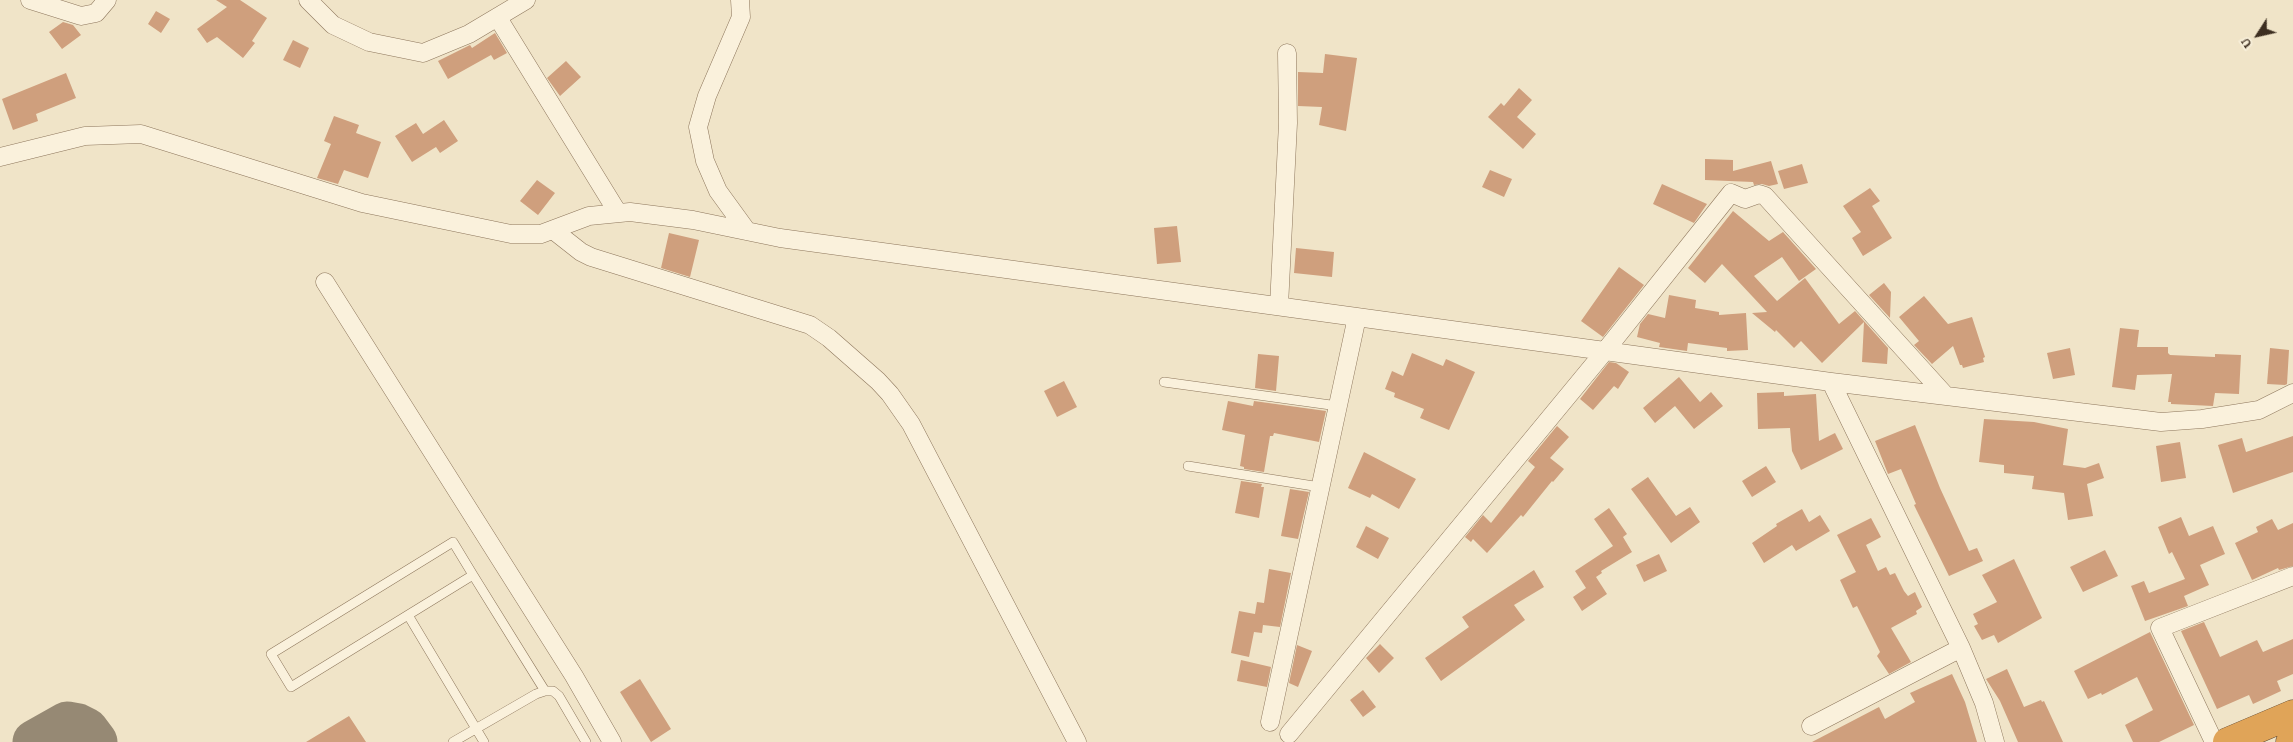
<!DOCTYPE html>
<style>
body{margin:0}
#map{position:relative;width:2293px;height:742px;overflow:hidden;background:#f0e4c8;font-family:"Crimson Pro",serif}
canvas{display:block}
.north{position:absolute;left:2233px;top:10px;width:50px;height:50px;-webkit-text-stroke:4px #f7eed8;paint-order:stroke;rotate:235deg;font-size:14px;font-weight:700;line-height:20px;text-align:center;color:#3d2e20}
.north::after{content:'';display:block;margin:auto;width:18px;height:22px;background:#3d2e20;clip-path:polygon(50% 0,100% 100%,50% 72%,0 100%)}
</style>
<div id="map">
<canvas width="2293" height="742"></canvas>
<div class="north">U</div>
</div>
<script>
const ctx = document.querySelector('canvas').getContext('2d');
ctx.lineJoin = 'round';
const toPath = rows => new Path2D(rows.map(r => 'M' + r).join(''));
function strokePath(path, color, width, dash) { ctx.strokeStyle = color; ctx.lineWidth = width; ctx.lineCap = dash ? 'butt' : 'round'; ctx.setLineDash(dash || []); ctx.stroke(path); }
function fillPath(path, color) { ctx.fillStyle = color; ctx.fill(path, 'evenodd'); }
const taxiway = toPath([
 [35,742,67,724,78,726,86,730,95,742]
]);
const building = toPath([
 [216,0,240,0,267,18,252,41,255,43,243,58,217,37,207,43,197,29,227,7],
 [156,11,170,19,161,33,148,24],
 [63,22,73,25,81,35,62,49,49,32],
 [495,33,507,53,494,60,491,55,448,79,438,61,470,45,472,48],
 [293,40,309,48,300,68,283,60],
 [1325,54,1357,58,1346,131,1319,125,1322,107,1298,106,1298,72,1323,73],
 [566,61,581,77,560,96,547,78],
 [66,73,76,98,36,114,38,121,13,130,2,99],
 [1519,88,1532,100,1517,117,1536,134,1523,149,1488,117,1501,103,1504,106],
 [334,116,359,125,356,133,381,142,368,178,344,170,338,184,317,178,331,144,324,141],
 [444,120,458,141,440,153,436,147,412,162,395,136,416,123,423,134],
 [1705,159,1733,160,1733,171,1771,161,1778,184,1769,186,1762,184,1754,185,1753,182,1705,180],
 [1802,164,1808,183,1784,189,1778,171],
 [1490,170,1512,179,1504,197,1482,187],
 [537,180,555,193,538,215,520,201],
 [1662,184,1707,204,1694,223,1653,204],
 [1870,188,1880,201,1872,206,1892,238,1863,256,1852,238,1861,232,1843,206],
 [1733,211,1769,241,1783,232,1816,269,1799,281,1782,257,1754,276,1777,301,1805,278,1839,324,1855,311,1888,348,1887,364,1862,362,1864,322,1822,363,1801,341,1794,348,1776,330,1775,332,1752,313,1767,312,1722,264,1705,283,1688,268],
 [1177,226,1181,262,1157,264,1154,228],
 [669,233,699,240,690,277,661,268],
 [1296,248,1334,252,1332,277,1294,273],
 [1619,267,1644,285,1603,337,1581,321],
 [1884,283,1891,292,1890,318,1869,295],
 [1669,295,1696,300,1695,308,1719,312,1719,315,1746,313,1748,350,1727,351,1727,348,1688,343,1687,351,1659,347,1660,343,1637,337,1640,324,1648,314,1665,318],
 [1924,296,1948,324,1972,317,1985,357,1983,358,1984,362,1963,368,1962,365,1960,365,1953,346,1932,364,1914,345,1919,341,1899,317],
 [2120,328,2139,330,2137,347,2168,347,2168,353,2170,355,2215,357,2215,354,2241,355,2239,394,2215,393,2213,406,2171,404,2171,402,2168,402,2172,374,2137,375,2135,390,2112,387],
 [2070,348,2075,375,2053,379,2047,353],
 [2270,348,2289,350,2287,384,2285,385,2267,384],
 [1412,353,1443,366,1446,359,1475,372,1449,430,1420,418,1424,409,1394,397,1395,393,1385,389,1392,371,1403,376],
 [1258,354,1279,356,1276,391,1255,388],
 [1609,362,1616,363,1629,372,1618,389,1614,386,1593,410,1580,399],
 [1679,377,1700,402,1711,392,1723,406,1694,429,1675,406,1655,423,1643,408],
 [1064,381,1077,407,1057,417,1044,391],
 [1784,392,1784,396,1816,394,1819,441,1835,433,1843,449,1801,470,1792,451,1790,428,1758,429,1757,393],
 [1228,401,1253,406,1254,401,1326,411,1319,442,1274,433,1273,436,1270,436,1264,472,1244,469,1244,467,1240,466,1245,435,1222,430],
 [1984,419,2034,422,2068,429,2063,465,2085,468,2099,463,2104,478,2087,484,2093,516,2068,520,2064,493,2032,489,2034,476,2004,473,2004,465,1979,462],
 [1915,425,1940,488,1969,551,1977,548,1983,561,1949,576,1914,505,1916,504,1901,469,1888,474,1875,441],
 [1557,426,1569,437,1550,458,1564,469,1553,482,1552,481,1523,517,1521,515,1487,553,1473,539,1471,542,1465,537,1483,515,1491,523,1535,467,1528,461],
 [2293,436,2293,472,2233,493,2218,445,2242,438,2246,452],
 [2180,442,2186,478,2161,482,2156,446],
 [1364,452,1416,479,1399,509,1372,494,1370,498,1348,488],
 [1766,466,1776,482,1752,497,1742,481],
 [1648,477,1676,516,1690,507,1700,522,1671,543,1631,489],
 [1241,481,1262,484,1261,487,1264,487,1259,518,1235,513],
 [1290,489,1309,492,1298,539,1281,536],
 [1609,508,1627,534,1623,537,1632,552,1601,571,1602,573,1596,577,1607,594,1582,611,1573,597,1586,588,1575,571,1613,546,1594,519],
 [1802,509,1809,522,1820,515,1830,531,1796,551,1792,545,1764,563,1752,543,1777,526,1776,524],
 [2181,517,2189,536,2213,526,2225,554,2200,565,2209,585,2184,596,2188,606,2145,621,2131,586,2144,581,2149,593,2185,579,2172,552,2169,554,2158,527],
 [1871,518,1881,537,1866,545,1878,571,1886,567,1890,575,1895,573,1904,591,1908,596,1915,592,1922,607,1916,611,1917,614,1891,628,1911,662,1889,674,1877,656,1880,652,1857,606,1853,608,1840,580,1856,572,1837,535],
 [2272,519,2278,530,2293,523,2293,566,2279,570,2278,568,2252,580,2235,543,2258,532,2256,527],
 [1366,526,1389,538,1378,559,1356,547],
 [2105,550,2118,576,2083,592,2070,567],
 [1659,554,1667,571,1644,582,1636,565],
 [2014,559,2042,618,1998,643,1994,635,1982,640,1974,626,1978,624,1973,614,1997,602,1982,575],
 [1269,569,1291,573,1280,627,1263,625,1262,633,1254,632,1249,657,1231,653,1239,611,1255,614,1257,602,1264,603],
 [1534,570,1544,587,1514,605,1525,620,1441,681,1425,658,1469,627,1462,617],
 [2204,622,2220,657,2257,640,2263,652,2293,639,2293,674,2277,681,2281,691,2253,704,2249,695,2217,709,2181,631],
 [2150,632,2194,725,2159,742,2133,742,2125,725,2153,710,2137,677,2102,695,2101,693,2088,699,2074,671],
 [1380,644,1394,658,1379,673,1366,658],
 [1297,645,1312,651,1298,687,1289,683],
 [1241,660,1271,667,1267,687,1237,681],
 [2007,669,2024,707,2041,700,2042,702,2044,701,2063,742,2018,742,2000,701,1986,679],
 [1952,674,1965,702,1977,742,1812,742,1879,707,1885,719,1915,702,1910,693],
 [640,679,671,729,651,742,620,692],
 [1363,690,1376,707,1363,717,1350,700],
 [349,716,366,742,306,742]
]);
const lane = toPath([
 [1164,382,1338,406],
 [1188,466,1320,487],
 [473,575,291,687,271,654,453,542,473,575,545,691],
 [408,615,484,742],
 [453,742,536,694,545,691,553,691,559,696,586,742]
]);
const street = toPath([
 [30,0,81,16,96,13,107,0],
 [308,0,333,25,369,42,423,53,469,34,526,0],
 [740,0,741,17,707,96,698,127,705,161,718,191,747,231],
 [498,18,618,213],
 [0,157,85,136,141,134,362,203,511,234,541,234,589,216,630,212,693,220,780,238,1831,382,2161,422,2202,419,2259,410,2293,393],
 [553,230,581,252,591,257,810,325,829,338,878,381,890,394,911,424,1077,742],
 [325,282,574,676,612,742],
 [1279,306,1288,123,1287,53],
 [1831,382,1961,648,1984,703,1995,742],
 [1270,722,1357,317],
 [1811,726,1961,648],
 [1289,734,1605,351,1731,193,1745,199,1759,194,1765,196,1946,396],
 [2214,742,2160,628,2293,576]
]);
const highway = toPath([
 [2227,742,2293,714],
 [2290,742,2293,741]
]);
strokePath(taxiway, '#968974', 45);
fillPath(building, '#cf9f7d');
strokePath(lane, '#8d765c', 10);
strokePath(street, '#8d765c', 19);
strokePath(highway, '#5b4430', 29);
strokePath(lane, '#faf1dc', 9);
strokePath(street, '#faf1dc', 18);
strokePath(highway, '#e0a458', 28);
</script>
